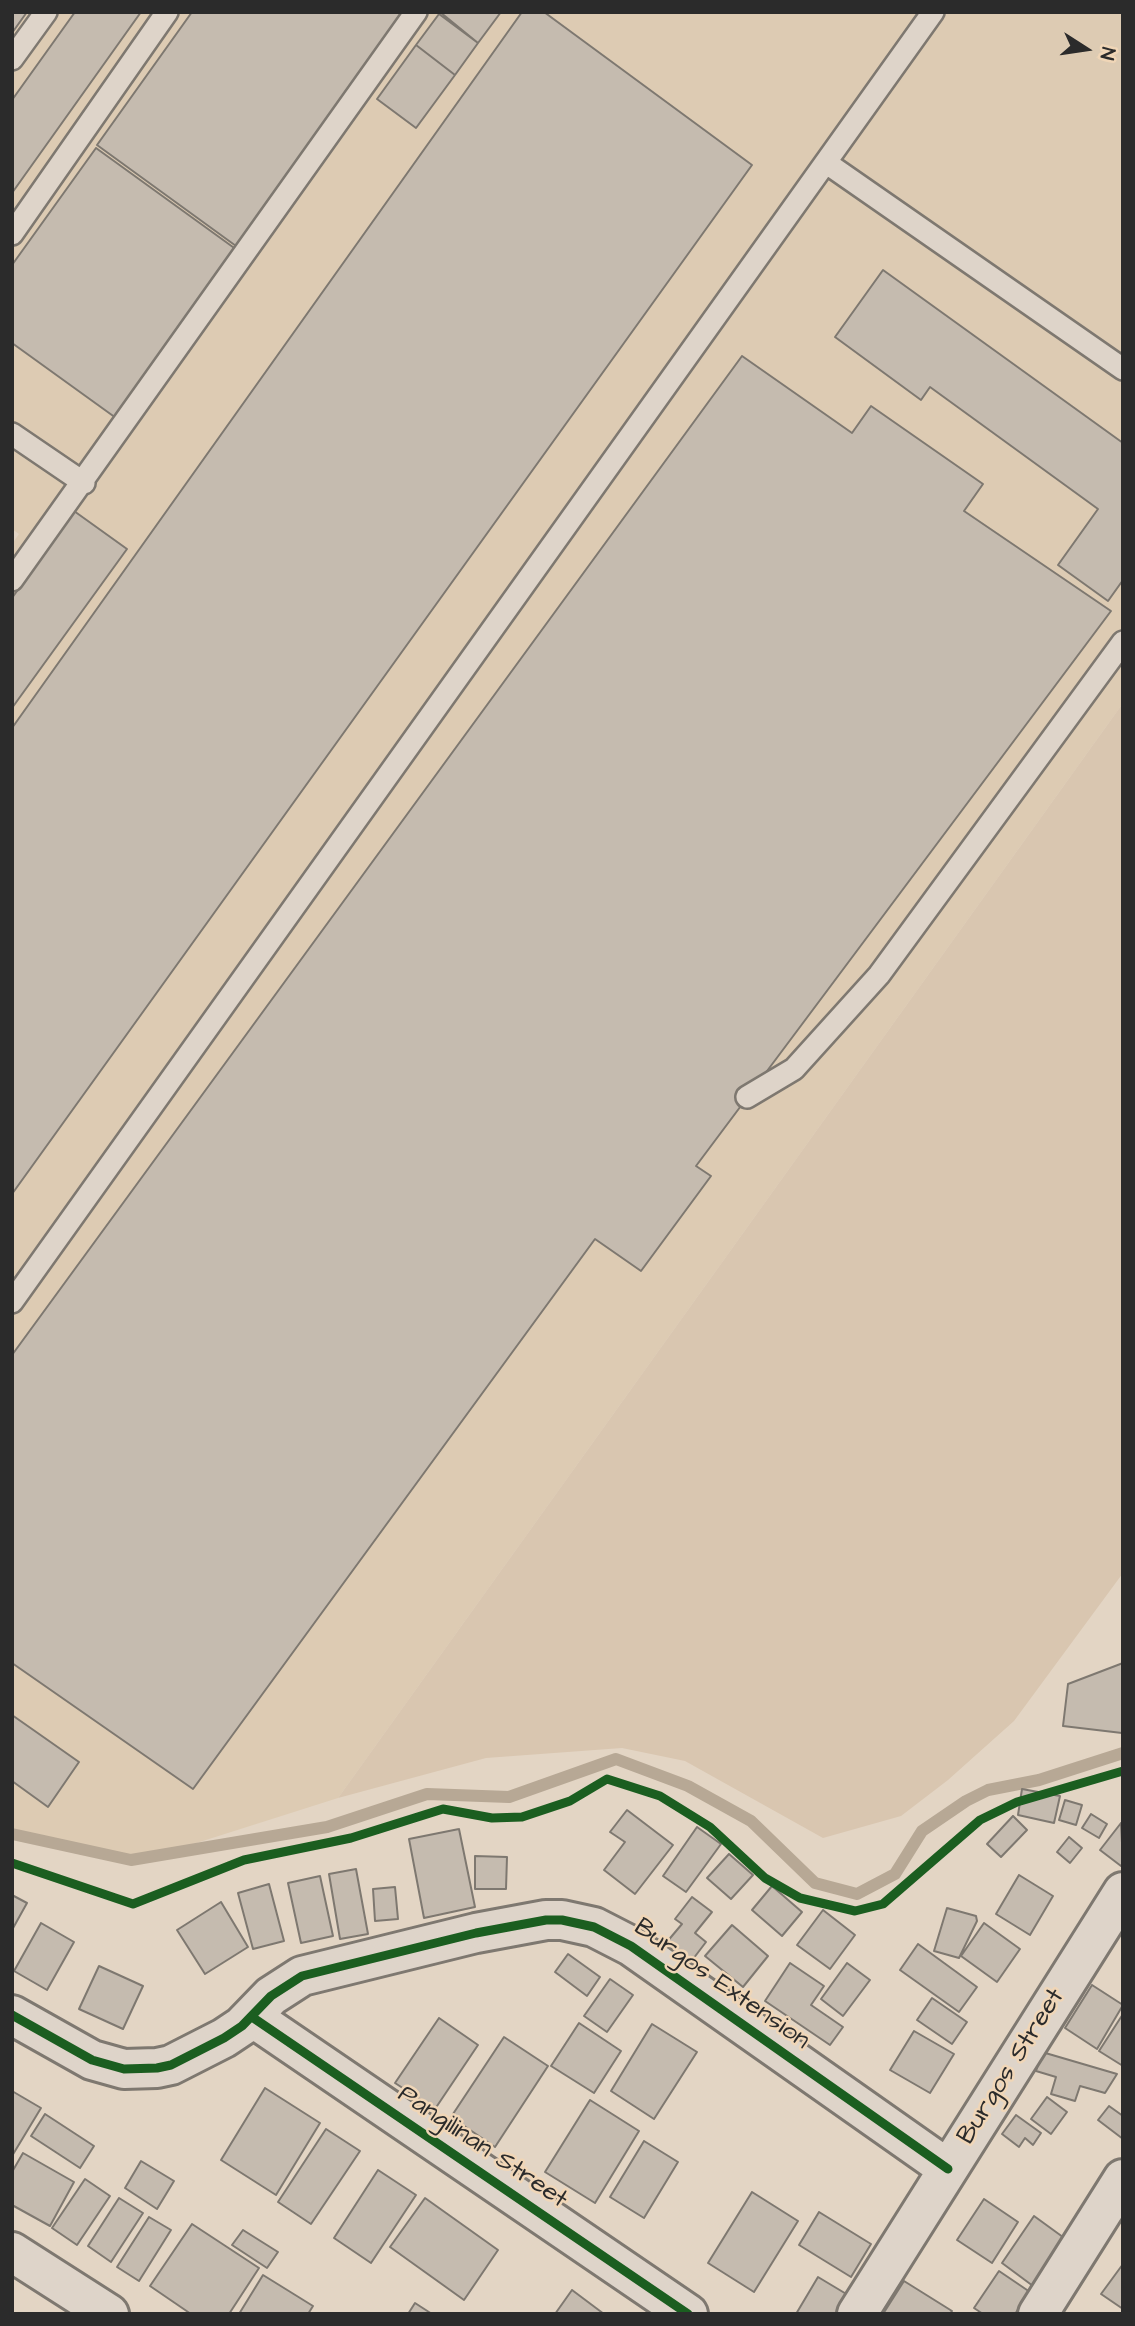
<!DOCTYPE html>
<style>
body{margin:0}
#map{position:relative;width:1135px;height:2326px;overflow:hidden;background:#e3d5c4;font-family:"Architects Daughter",sans-serif}
canvas{display:block}
.frame{position:absolute;inset:0;border:14px solid #2b2b2b;pointer-events:none}
.north{position:absolute;left:1051px;top:14px;width:70px;height:70px;-webkit-text-stroke:5px #f0d6b7;paint-order:stroke;rotate:102deg;font-size:19px;font-weight:700;line-height:28px;text-align:center;color:#2b2b2b}
.north::after{content:'';display:block;margin:auto;width:24px;height:32px;background:#2b2b2b;clip-path:polygon(50% 0,100% 100%,50% 72%,0 100%)}
</style>
<div id="map">
<canvas width="1135" height="2326"></canvas>
<div class="frame"></div>
<div class="north">N</div>
</div>
<script>
const ctx = document.querySelector('canvas').getContext('2d');
ctx.lineJoin = 'round';
function fillPath(path, color) { ctx.fillStyle = color; ctx.fill(path, 'evenodd'); }
const toPath = rows => new Path2D(rows.map(r => 'M' + r).join(''));
function strokePath(path, color, width, dash) { ctx.strokeStyle = color; ctx.lineWidth = width; ctx.lineCap = dash ? 'butt' : 'round'; ctx.setLineDash(dash || []); ctx.stroke(path); }
function label(font, color, halo, rows, align = 'center') {
  ctx.font = font + ' "Architects Daughter",sans-serif'; ctx.lineWidth = 5; ctx.setLineDash([]); ctx.textBaseline = 'middle'; ctx.strokeStyle = halo; ctx.fillStyle = color; for (const [text, x, y, turn = 0] of rows) {
    ctx.save(); ctx.translate(x, y); ctx.rotate((+turn || 0) * Math.PI / 180); ctx.textAlign = isNaN(turn) ? turn : align; if (halo) ctx.strokeText(text, 0, 0); ctx.fillText(text, 0, 0); ctx.restore();
  }
}
const built = toPath([
 [12,12,1123,12,1123,703,338,1798,165,1853,122,1858,12,1828,12,544,19,534,12,529]
]);
const green = toPath([
 [1123,703,1123,1573,1014,1721,948,1780,901,1816,823,1838,685,1761,622,1748,486,1758,338,1798]
]);
const stream = toPath([
 [12,1834,131,1860,327,1827,427,1794,509,1797,616,1759,688,1786,751,1821,815,1883,857,1894,895,1874,922,1831,966,1801,988,1790,1039,1780,1123,1753]
]);
const building = toPath([
 [12,12,27,12,12,33,12,12],
 [75,12,141,12,12,193,12,100,75,12],
 [192,12,403,12,236,246,97,145,192,12],
 [440,12,501,12,478,43,440,12],
 [522,12,544,12,752,165,12,1194,12,728,522,12],
 [439,14,478,43,455,75,416,45,439,14],
 [416,45,455,75,416,128,377,99,416,45],
 [96,148,237,250,116,418,12,343,12,265,96,148],
 [883,270,1123,443,1123,580,1108,601,1058,565,1098,509,930,387,921,400,835,337,883,270],
 [742,356,852,433,871,406,983,484,964,511,1111,611,696,1166,711,1176,641,1271,595,1239,193,1789,12,1663,12,1355,742,356],
 [74,511,127,549,12,708,12,598,74,511],
 [1123,1663,1122,1733,1063,1726,1068,1684,1123,1663],
 [12,1715,79,1762,48,1807,12,1781,12,1715],
 [1022,1789,1060,1796,1054,1823,1018,1815,1022,1789],
 [1065,1800,1082,1805,1076,1825,1059,1820,1065,1800],
 [627,1810,673,1845,635,1894,604,1870,625,1842,610,1832,627,1810],
 [1091,1814,1107,1824,1099,1838,1082,1828,1091,1814],
 [1013,1816,1027,1830,1001,1857,987,1844,1013,1816],
 [1121,1823,1123,1863,1121,1866,1100,1850,1121,1823],
 [697,1827,721,1844,686,1892,663,1876,697,1827],
 [459,1829,475,1907,424,1918,409,1839,459,1829],
 [1069,1837,1082,1848,1070,1863,1057,1852,1069,1837],
 [729,1854,753,1875,731,1899,707,1878,729,1854],
 [475,1856,507,1857,506,1889,475,1889,475,1856],
 [356,1869,368,1934,340,1939,329,1874,356,1869],
 [1019,1875,1053,1896,1030,1935,996,1914,1019,1875],
 [320,1876,333,1936,301,1943,288,1883,320,1876],
 [269,1884,284,1941,253,1949,238,1893,269,1884],
 [772,1886,802,1912,782,1936,752,1910,772,1886],
 [395,1887,398,1919,375,1921,373,1889,395,1887],
 [12,1895,27,1903,12,1930,12,1895],
 [692,1897,712,1912,695,1933,706,1942,690,1963,666,1943,682,1924,675,1919,692,1897],
 [221,1902,248,1947,205,1974,177,1930,221,1902],
 [947,1908,976,1916,977,1921,959,1958,934,1951,947,1908],
 [823,1910,855,1935,830,1969,797,1945,823,1910],
 [41,1923,74,1942,47,1990,14,1971,41,1923],
 [984,1923,1020,1949,997,1982,961,1956,984,1923],
 [732,1925,768,1956,743,1987,705,1956,732,1925],
 [918,1944,977,1987,959,2012,900,1970,918,1944],
 [568,1954,600,1977,587,1996,555,1972,568,1954],
 [790,1963,824,1986,811,2005,843,2027,830,2045,765,2001,790,1963],
 [847,1963,870,1980,843,2016,821,1999,847,1963],
 [99,1966,143,1986,123,2029,79,2009,99,1966],
 [610,1979,633,1995,607,2032,584,2016,610,1979],
 [1092,1985,1123,2005,1097,2049,1065,2028,1092,1985],
 [932,1998,967,2022,952,2044,917,2020,932,1998],
 [1123,2014,1123,2066,1099,2051,1123,2014],
 [439,2018,478,2045,435,2109,395,2083,439,2018],
 [579,2023,621,2051,594,2093,551,2066,579,2023],
 [652,2024,697,2052,654,2119,611,2091,652,2024],
 [914,2031,954,2054,930,2093,890,2070,914,2031],
 [504,2037,548,2066,495,2147,451,2117,504,2037],
 [1042,2052,1117,2074,1105,2093,1080,2086,1075,2101,1051,2094,1056,2077,1036,2071,1042,2052],
 [265,2088,320,2123,276,2195,221,2160,265,2088],
 [12,2091,41,2108,12,2156,12,2091],
 [1047,2097,1067,2112,1051,2134,1031,2119,1047,2097],
 [590,2100,639,2131,595,2203,545,2172,590,2100],
 [1109,2106,1123,2116,1123,2139,1098,2120,1109,2106],
 [45,2114,94,2146,80,2168,31,2136,45,2114],
 [1016,2115,1041,2133,1033,2145,1025,2138,1019,2147,1002,2134,1016,2115],
 [326,2129,360,2151,311,2224,278,2202,326,2129],
 [644,2141,678,2162,644,2218,610,2197,644,2141],
 [23,2153,74,2182,50,2226,12,2205,12,2172,23,2153],
 [141,2161,174,2181,157,2209,125,2188,141,2161],
 [378,2170,416,2195,371,2263,334,2238,378,2170],
 [85,2179,110,2196,77,2245,52,2228,85,2179],
 [752,2192,798,2221,754,2292,708,2263,752,2192],
 [119,2198,143,2213,111,2262,88,2246,119,2198],
 [425,2198,498,2250,464,2300,390,2247,425,2198],
 [984,2199,1018,2222,992,2263,957,2240,984,2199],
 [819,2212,871,2244,851,2277,799,2245,819,2212],
 [1034,2216,1067,2240,1033,2286,1002,2263,1034,2216],
 [149,2217,171,2230,139,2281,117,2267,149,2217],
 [192,2224,259,2268,229,2314,191,2314,150,2286,192,2224],
 [243,2230,278,2252,267,2268,232,2245,243,2230],
 [1123,2264,1123,2309,1101,2294,1123,2264],
 [999,2271,1030,2292,1015,2314,983,2314,974,2308,999,2271],
 [263,2275,313,2306,308,2314,239,2314,263,2275],
 [818,2277,853,2298,843,2314,796,2314,818,2277],
 [904,2281,952,2311,950,2314,883,2314,904,2281],
 [572,2290,604,2314,555,2314,572,2290],
 [415,2303,432,2314,408,2314,415,2303]
]);
const lane = toPath([
 [12,59,46,12],
 [828,164,1123,369],
 [12,234,167,12],
 [12,434,84,483],
 [12,580,416,12],
 [747,1097,794,1069,879,975,1123,642],
 [12,1302,933,12]
]);
const street = toPath([
 [12,2015,92,2060,124,2069,157,2068,171,2065,224,2038,242,2026,271,1996,302,1976,476,1933,546,1920,562,1920,594,1927,631,1946,948,2169],
 [252,2017,688,2314],
 [12,2252,109,2314],
 [857,2314,1123,1892],
 [1038,2314,1123,2179]
]);
const cycleway = toPath([
 [12,1863,133,1904,244,1860,351,1838,443,1809,492,1818,522,1817,570,1801,607,1779,660,1796,710,1827,765,1878,800,1898,855,1911,883,1904,980,1820,1017,1802,1123,1771],
 [12,2015,92,2060,124,2069,157,2068,171,2065,224,2038,242,2026,271,1996,302,1976,476,1933,546,1920,562,1920,594,1927,631,1946,948,2169],
 [252,2017,688,2314]
]);
const streetNames = [
 ["Burgos Extension",721,1985,35],
 ["Burgos Street",1012,2067,-58],
 ["Pangilinan Street",482,2148,34]
];
fillPath(built, '#ddcbb3');
fillPath(green, '#d9c6b0');
strokePath(stream, '#b7a895', 12);
fillPath(building, '#c5bbaf');
strokePath(building, '#7e7870', 2);
strokePath(lane, '#7e7870', 26);
strokePath(street, '#7e7870', 44);
strokePath(lane, '#ded4c9', 21);
strokePath(street, '#ded4c9', 38);
strokePath(cycleway, '#1b5e20', 9);
label('26px', '#2b2b2b', '#f0d6b7', streetNames);
</script>
